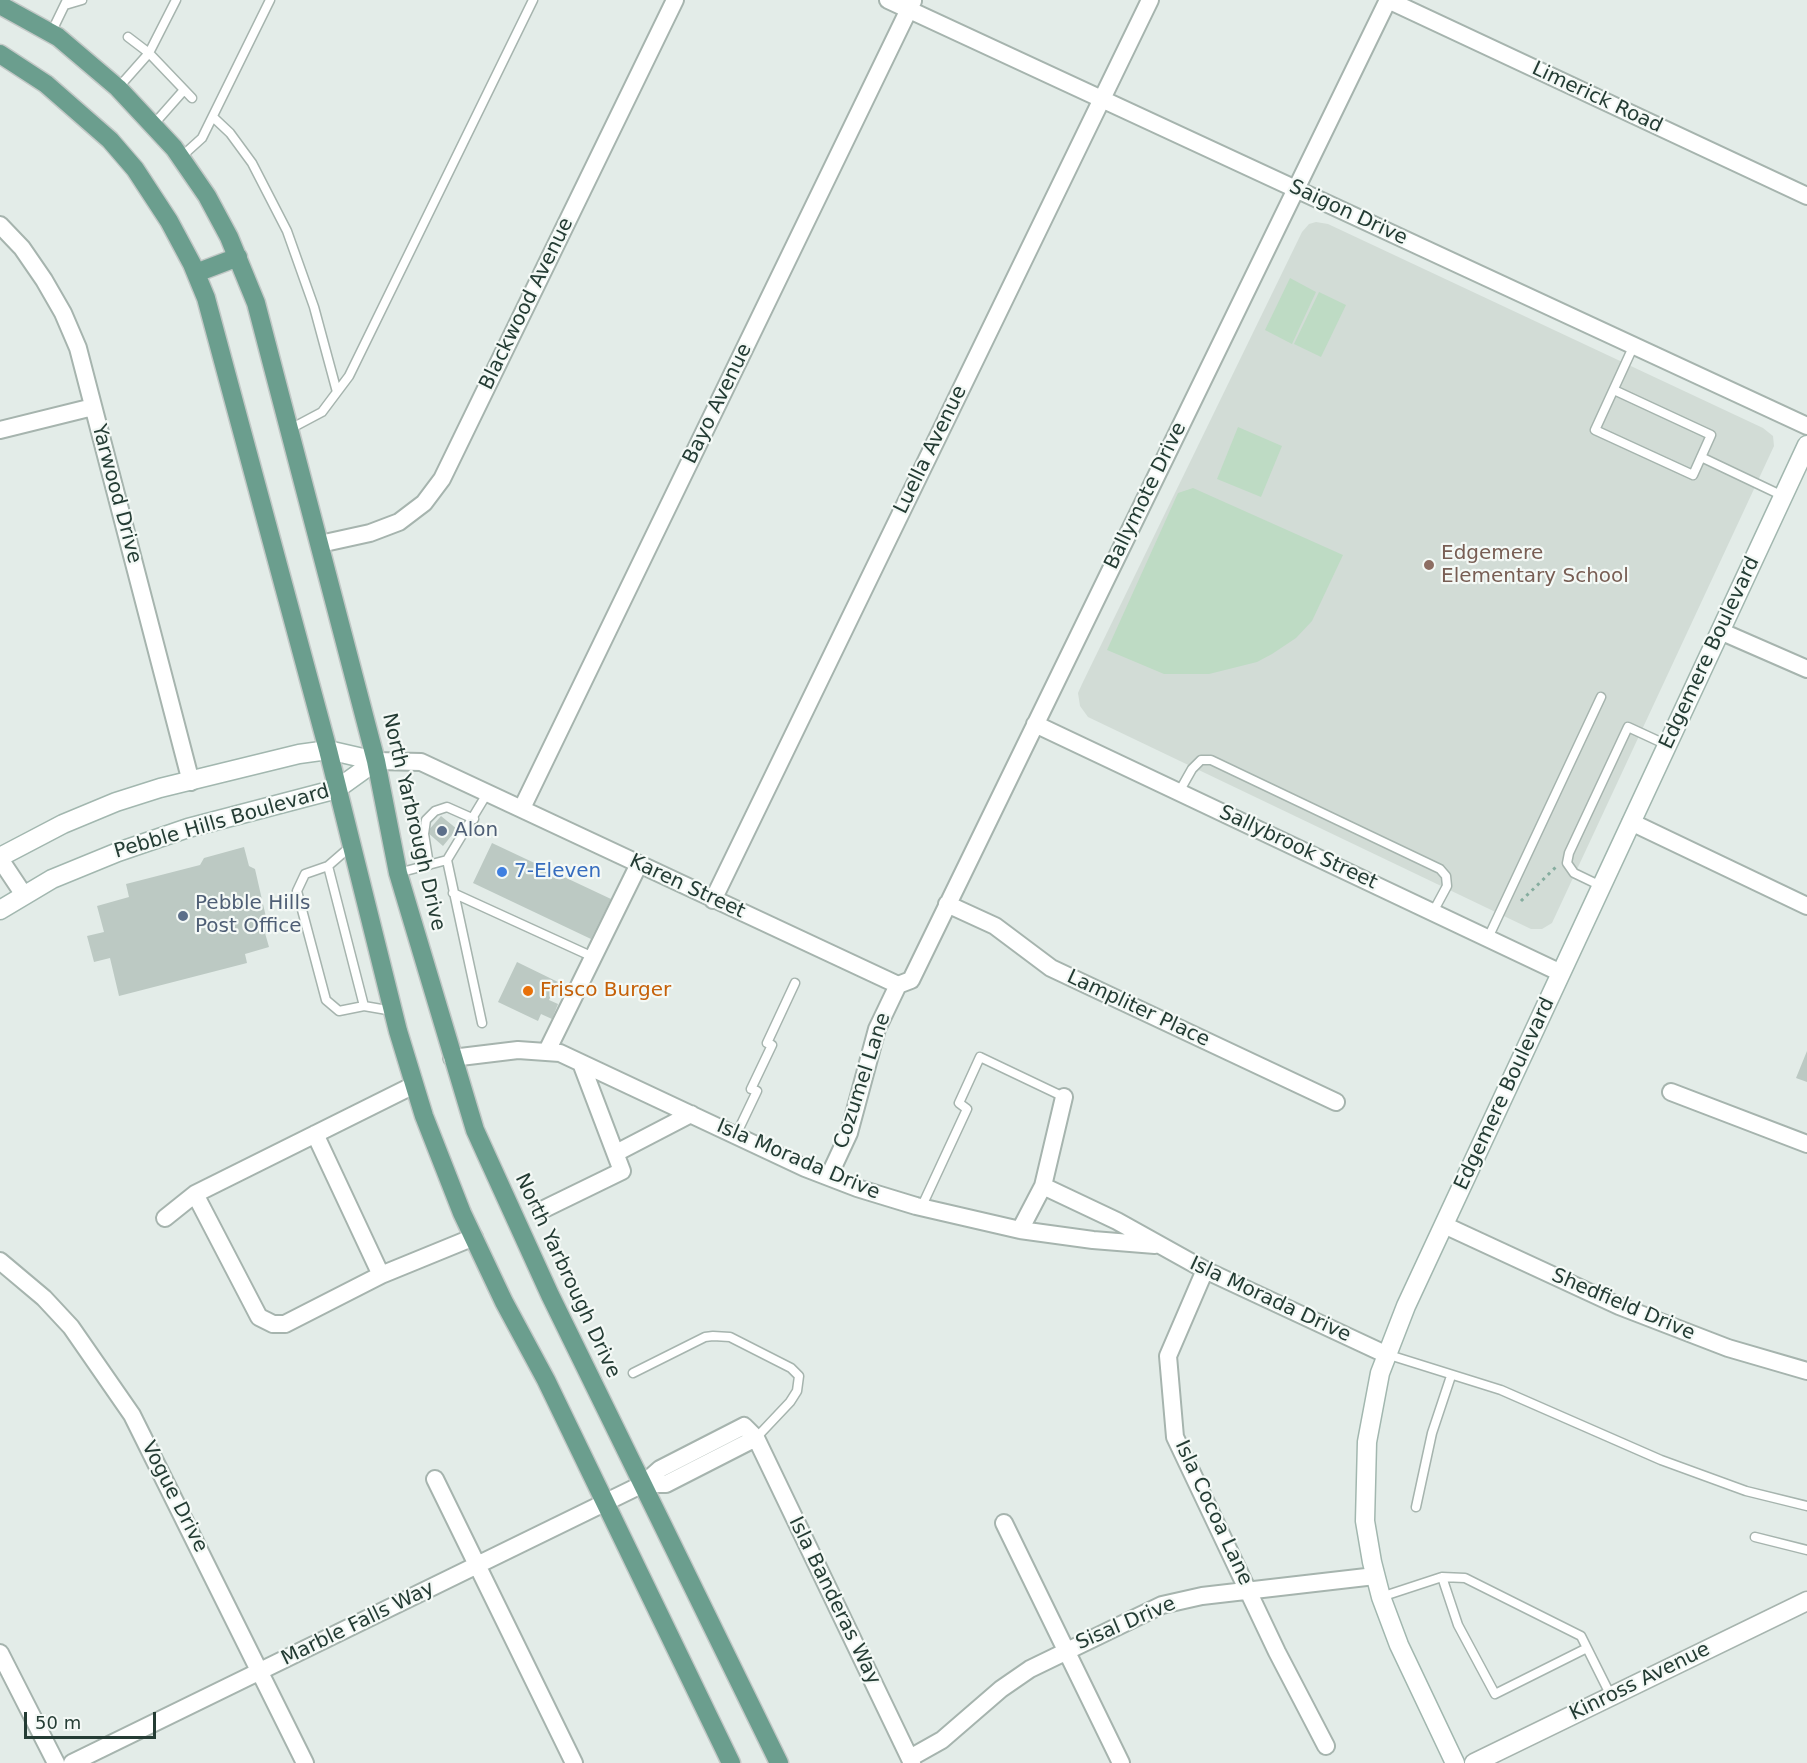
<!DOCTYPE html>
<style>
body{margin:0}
#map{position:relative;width:1807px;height:1763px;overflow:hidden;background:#e3ece8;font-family:"DejaVu Sans",sans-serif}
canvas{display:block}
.scale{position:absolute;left:24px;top:1712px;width:132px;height:27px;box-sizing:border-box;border:3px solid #243c34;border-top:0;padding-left:8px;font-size:18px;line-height:21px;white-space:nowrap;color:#243c34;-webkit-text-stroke:4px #f4f9f6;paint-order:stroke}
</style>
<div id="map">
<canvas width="1807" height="1763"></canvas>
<div class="scale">50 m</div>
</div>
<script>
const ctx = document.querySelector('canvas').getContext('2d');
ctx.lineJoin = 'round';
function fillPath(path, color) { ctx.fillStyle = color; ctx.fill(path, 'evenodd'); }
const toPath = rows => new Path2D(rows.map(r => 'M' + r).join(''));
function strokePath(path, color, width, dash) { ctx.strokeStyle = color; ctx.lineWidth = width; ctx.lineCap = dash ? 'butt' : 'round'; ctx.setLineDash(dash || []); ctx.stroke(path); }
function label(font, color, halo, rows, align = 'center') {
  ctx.font = font + ' "DejaVu Sans",sans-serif'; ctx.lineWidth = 4.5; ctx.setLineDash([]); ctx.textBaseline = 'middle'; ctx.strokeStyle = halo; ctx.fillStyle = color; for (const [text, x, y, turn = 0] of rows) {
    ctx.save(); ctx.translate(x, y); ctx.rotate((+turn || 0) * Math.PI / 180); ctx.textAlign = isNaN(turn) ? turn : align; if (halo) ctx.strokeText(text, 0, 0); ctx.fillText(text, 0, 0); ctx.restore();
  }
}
const built = toPath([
 [1316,222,1328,224,1763,428,1773,436,1774,446,1552,923,1542,929,1531,929,1088,717,1080,706,1078,693,1082,684,1302,232,1309,224]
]);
const green = toPath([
 [1290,278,1316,292,1292,344,1265,330],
 [1319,292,1346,305,1321,357,1294,344],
 [1238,427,1282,446,1261,497,1217,479],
 [1193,488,1343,555,1312,621,1296,638,1272,654,1257,662,1209,674,1164,674,1107,650,1178,493]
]);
const building = toPath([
 [441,816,457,829,443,846,427,832],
 [492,843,611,899,591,939,473,883],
 [244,847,249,866,255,869,268,926,265,933,269,947,245,954,247,963,119,996,110,958,94,962,87,936,104,932,97,906,129,897,126,884,200,865,204,858],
 [517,962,558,982,549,1000,558,1004,552,1019,541,1014,538,1021,498,1002],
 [1807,1051,1807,1082,1796,1078]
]);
const path = toPath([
 [1521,901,1557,866]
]);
const service = toPath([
 [65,5,82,0],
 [51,33,67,0],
 [128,37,149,53,192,98],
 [118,88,149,53,176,0],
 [213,117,230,133,252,163,287,231,314,307,337,392,349,376,533,0],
 [154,124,184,90],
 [181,157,202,138,270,0],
 [1614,390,1711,435,1693,475,1595,430,1634,345],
 [290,429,322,412,337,392],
 [1701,457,1783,496],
 [1179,792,1192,769,1201,760,1211,760,1440,869,1446,876,1447,886,1433,912],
 [351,846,328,866,364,1006,393,1011],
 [447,860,482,1023],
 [429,865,424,834,426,820,435,811,447,807,474,819],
 [328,866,305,874,297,891,326,1000,339,1011,364,1006],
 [398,873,447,860,488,792],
 [1601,886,1574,873,1567,863,1569,853,1628,727,1667,745],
 [453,893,593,957],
 [1488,938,1601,697],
 [736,1135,757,1091,751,1089,772,1045,767,1043,795,983],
 [921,1208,967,1109,959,1103,980,1057,1064,1097],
 [1386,1354,1501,1390,1661,1460,1746,1491,1807,1506],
 [633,1373,705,1337,713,1336,730,1337,791,1368,799,1376,797,1391,790,1402,756,1438],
 [1416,1507,1432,1433,1451,1376],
 [1755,1537,1807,1550],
 [1442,1577,1458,1625,1495,1694,1587,1648],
 [1381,1597,1442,1577,1465,1578,1581,1636,1611,1696]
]);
const minor = toPath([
 [888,0,1807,426],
 [1388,0,1807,196],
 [0,225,22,248,44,280,63,313,78,348,191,782],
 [0,430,93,407],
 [320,544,370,533,399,522,424,503,442,479,675,0],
 [1720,631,1807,669],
 [1035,724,1561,973],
 [376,761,421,762,898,985],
 [522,808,913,1],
 [1631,822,1807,906],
 [0,859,24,895],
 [713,900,1150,0],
 [947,904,995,926,1051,968,1336,1102],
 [898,985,911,980,1388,0],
 [547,1051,639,864],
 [452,1058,518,1050,560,1053,805,1168,857,1188,916,1206,1020,1230,1093,1240,1155,1245],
 [1671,1092,1807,1144],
 [315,1134,381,1275],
 [616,1153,691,1114],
 [829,1176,849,1133,877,1029,898,985],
 [1043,1186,1117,1221,1205,1270,1385,1354],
 [195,1194,259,1317,273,1324,285,1324,381,1275,474,1237],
 [542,1210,622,1171,581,1063],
 [165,1218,195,1194,414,1085],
 [1444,1225,1619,1306,1728,1348,1807,1371],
 [1020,1230,1043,1186,1064,1097],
 [0,1261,44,1298,71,1327,132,1415,305,1763],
 [1205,1270,1168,1356,1175,1437,1277,1652,1326,1746],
 [435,1479,574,1763],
 [643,1484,666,1484,756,1438],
 [1004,1523,1121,1763],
 [0,1653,56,1763],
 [910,1758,942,1740,1001,1689,1030,1669,1162,1605,1202,1596,1375,1576],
 [72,1763,643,1484,660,1469,744,1426,756,1438,912,1763]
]);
const tertiary = toPath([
 [1474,1763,1807,1601]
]);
const secondary = toPath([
 [0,857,63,824,116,802,160,788,299,754,328,750,376,761],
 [0,910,52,879,118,852,188,828,337,789,376,761],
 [1455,1763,1399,1645,1381,1597,1372,1562,1365,1521,1367,1442,1380,1373,1406,1306,1807,445]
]);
const primary = toPath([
 [0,5,58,37,118,88,174,148,207,196,229,237,256,303,376,761,398,873,475,1130,550,1295,779,1763],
 [0,54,46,84,110,140,135,169,169,221,192,264,206,298,328,750,398,1031,424,1116,462,1213,504,1302,546,1380,731,1763],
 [196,273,238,257]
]);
const markers = [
 [1429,565,6,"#8d6e63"],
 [442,831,6,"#5c6f8a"],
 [502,872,6,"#3f7fe0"],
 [183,916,6,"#5c6f8a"],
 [528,991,6,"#e8710a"]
];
const streetNames = [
 ["Limerick Road",1597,98,25],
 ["Saigon Drive",1348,213,25],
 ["Blackwood Avenue",527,304,-64],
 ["Bayo Avenue",718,404,-64],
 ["Luella Avenue",931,450,-64],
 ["Yarwood Drive",116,494,75],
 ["Ballymote Drive",1146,496,-64],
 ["Edgemere Boulevard",1710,653,-65],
 ["Pebble Hills Boulevard",222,822,-16],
 ["North Yarbrough Drive",413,822,77],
 ["Sallybrook Street",1298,848,25],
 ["Karen Street",687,887,25],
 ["Lampliter Place",1138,1009,25],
 ["Cozumel Lane",863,1081,-72],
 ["Edgemere Boulevard",1505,1094,-65],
 ["Isla Morada Drive",798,1160,23],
 ["North Yarbrough Drive",567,1276,65],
 ["Isla Morada Drive",1270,1300,25],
 ["Shedfield Drive",1623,1305,23],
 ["Vogue Drive",174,1497,63],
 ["Isla Cocoa Lane",1213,1513,65],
 ["Isla Banderas Way",834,1601,64],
 ["Marble Falls Way",358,1624,-26],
 ["Sisal Drive",1126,1624,-23],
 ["Kinross Avenue",1640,1682,-26]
];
const educationNames = [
 ["Edgemere",1441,554],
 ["Elementary School",1441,577]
];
const serviceNames = [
 ["Alon",454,831],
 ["Pebble Hills",195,904],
 ["Post Office",195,927]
];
const shopNames = [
 ["7-Eleven",514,872]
];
const foodNames = [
 ["Frisco Burger",540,991]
];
fillPath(built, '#d2dcd6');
fillPath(green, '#bedbc4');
fillPath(building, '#bcc9c3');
strokePath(service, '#a6b4ae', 11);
strokePath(minor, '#a6b4ae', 20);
strokePath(tertiary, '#a6b4ae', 21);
strokePath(secondary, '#a2b7af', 21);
strokePath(primary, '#c2c8c6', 21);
strokePath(path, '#86ad9f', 3, [3, 4.5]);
strokePath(service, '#fff', 8);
strokePath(minor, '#fff', 16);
strokePath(tertiary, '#fff', 18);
strokePath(secondary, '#fff', 18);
strokePath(primary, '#6b9e8e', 18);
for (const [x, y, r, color] of markers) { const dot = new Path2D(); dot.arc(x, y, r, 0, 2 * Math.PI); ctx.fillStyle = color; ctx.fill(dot); strokePath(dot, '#f4f9f6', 2); }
label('20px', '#243c34', '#f4f9f6', streetNames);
label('20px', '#785e54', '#f4f9f6', educationNames, 'left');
label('20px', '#4e5e75', '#f4f9f6', serviceNames, 'left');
label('20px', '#366cbe', '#f4f9f6', shopNames, 'left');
label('20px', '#c56008', '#f4f9f6', foodNames, 'left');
</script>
